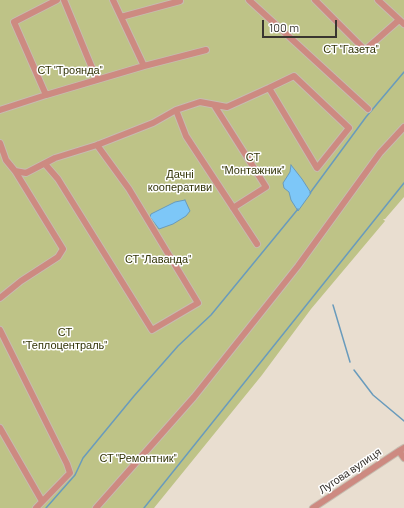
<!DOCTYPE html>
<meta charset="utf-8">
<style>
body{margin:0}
#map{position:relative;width:404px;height:508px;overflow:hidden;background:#e9ded0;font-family:Barlow,sans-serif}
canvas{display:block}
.scale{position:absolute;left:262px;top:20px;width:75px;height:18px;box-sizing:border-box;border:2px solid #393530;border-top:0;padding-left:5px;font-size:12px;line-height:14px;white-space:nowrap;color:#393530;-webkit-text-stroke:3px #fff;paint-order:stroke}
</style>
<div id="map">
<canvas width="404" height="508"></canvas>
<div class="scale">100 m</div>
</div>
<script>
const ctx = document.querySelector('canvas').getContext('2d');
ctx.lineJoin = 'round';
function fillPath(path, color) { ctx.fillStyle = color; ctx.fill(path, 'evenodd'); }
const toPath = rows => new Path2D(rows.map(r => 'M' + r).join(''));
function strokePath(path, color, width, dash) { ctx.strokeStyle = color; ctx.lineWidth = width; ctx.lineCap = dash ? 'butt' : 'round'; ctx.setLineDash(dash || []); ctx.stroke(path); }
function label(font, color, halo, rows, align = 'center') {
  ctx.font = font + ' Barlow,sans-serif'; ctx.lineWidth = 3; ctx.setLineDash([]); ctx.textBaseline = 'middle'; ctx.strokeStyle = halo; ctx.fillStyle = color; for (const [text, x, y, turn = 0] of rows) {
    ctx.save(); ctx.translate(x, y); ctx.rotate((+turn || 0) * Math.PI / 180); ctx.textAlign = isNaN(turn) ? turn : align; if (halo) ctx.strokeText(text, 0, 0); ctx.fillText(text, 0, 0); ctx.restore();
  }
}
const green = toPath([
 [0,0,404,0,404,197,385,219,383,219,385,221,311,309,262,375,154,508,0,508]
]);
const water = toPath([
 [291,165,302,179,311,193,298,211,291,200,289,192,284,188,283,183,290,172,291,165],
 [185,200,190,211,186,216,173,224,159,229,150,217,151,214,175,202,185,200]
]);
const stream = toPath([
 [310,193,366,117,404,72],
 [333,305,350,362],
 [354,370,373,395,404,421],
 [46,508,75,475,83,458,134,396,178,346,211,315,298,209],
 [144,508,404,183]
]);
const minor = toPath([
 [64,0,97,80],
 [113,0,144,66],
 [249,0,368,109],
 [315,0,365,50,399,20],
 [378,0,404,24],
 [121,17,180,1],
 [46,95,14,22,57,0],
 [214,105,266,187,233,208],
 [0,110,46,95,144,66,206,50],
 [176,110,186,136,257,244],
 [0,143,6,160,15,171,26,173,55,158,97,145,153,123,176,110,200,102,227,107,269,88,294,76,349,128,317,168,269,88],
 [45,164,58,179,152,330,198,303,129,189,97,145],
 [0,298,21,281,58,257,63,249,15,171],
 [0,330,67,464,70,473,36,508],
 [0,428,42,501],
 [404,448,399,451,404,458],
 [96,508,194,397,298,266,380,153,404,127],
 [313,508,399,451]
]);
const parkNames = [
 ["СТ \"Газета\"",351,49],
 ["СТ \"Троянда\"",70,70],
 ["СТ",253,157],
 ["\"Монтажник\"",253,170],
 ["Дачні",180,174],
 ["кооперативи",180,187],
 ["СТ \"Лаванда\"",158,259],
 ["СТ",65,332],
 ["\"Теплоцентраль\"",65,345],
 ["СТ \"Ремонтник\"",138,458]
];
const streetNames = [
 ["Лугова вулиця",350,471,-34]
];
fillPath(green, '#bec387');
fillPath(water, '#7dc7f8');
strokePath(water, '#699bbc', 1);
strokePath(stream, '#699bbc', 1.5);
strokePath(minor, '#c6bcb0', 8);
strokePath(minor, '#cd8a81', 6);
label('11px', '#323407', '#fff', parkNames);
label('11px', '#393530', '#fff', streetNames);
</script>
